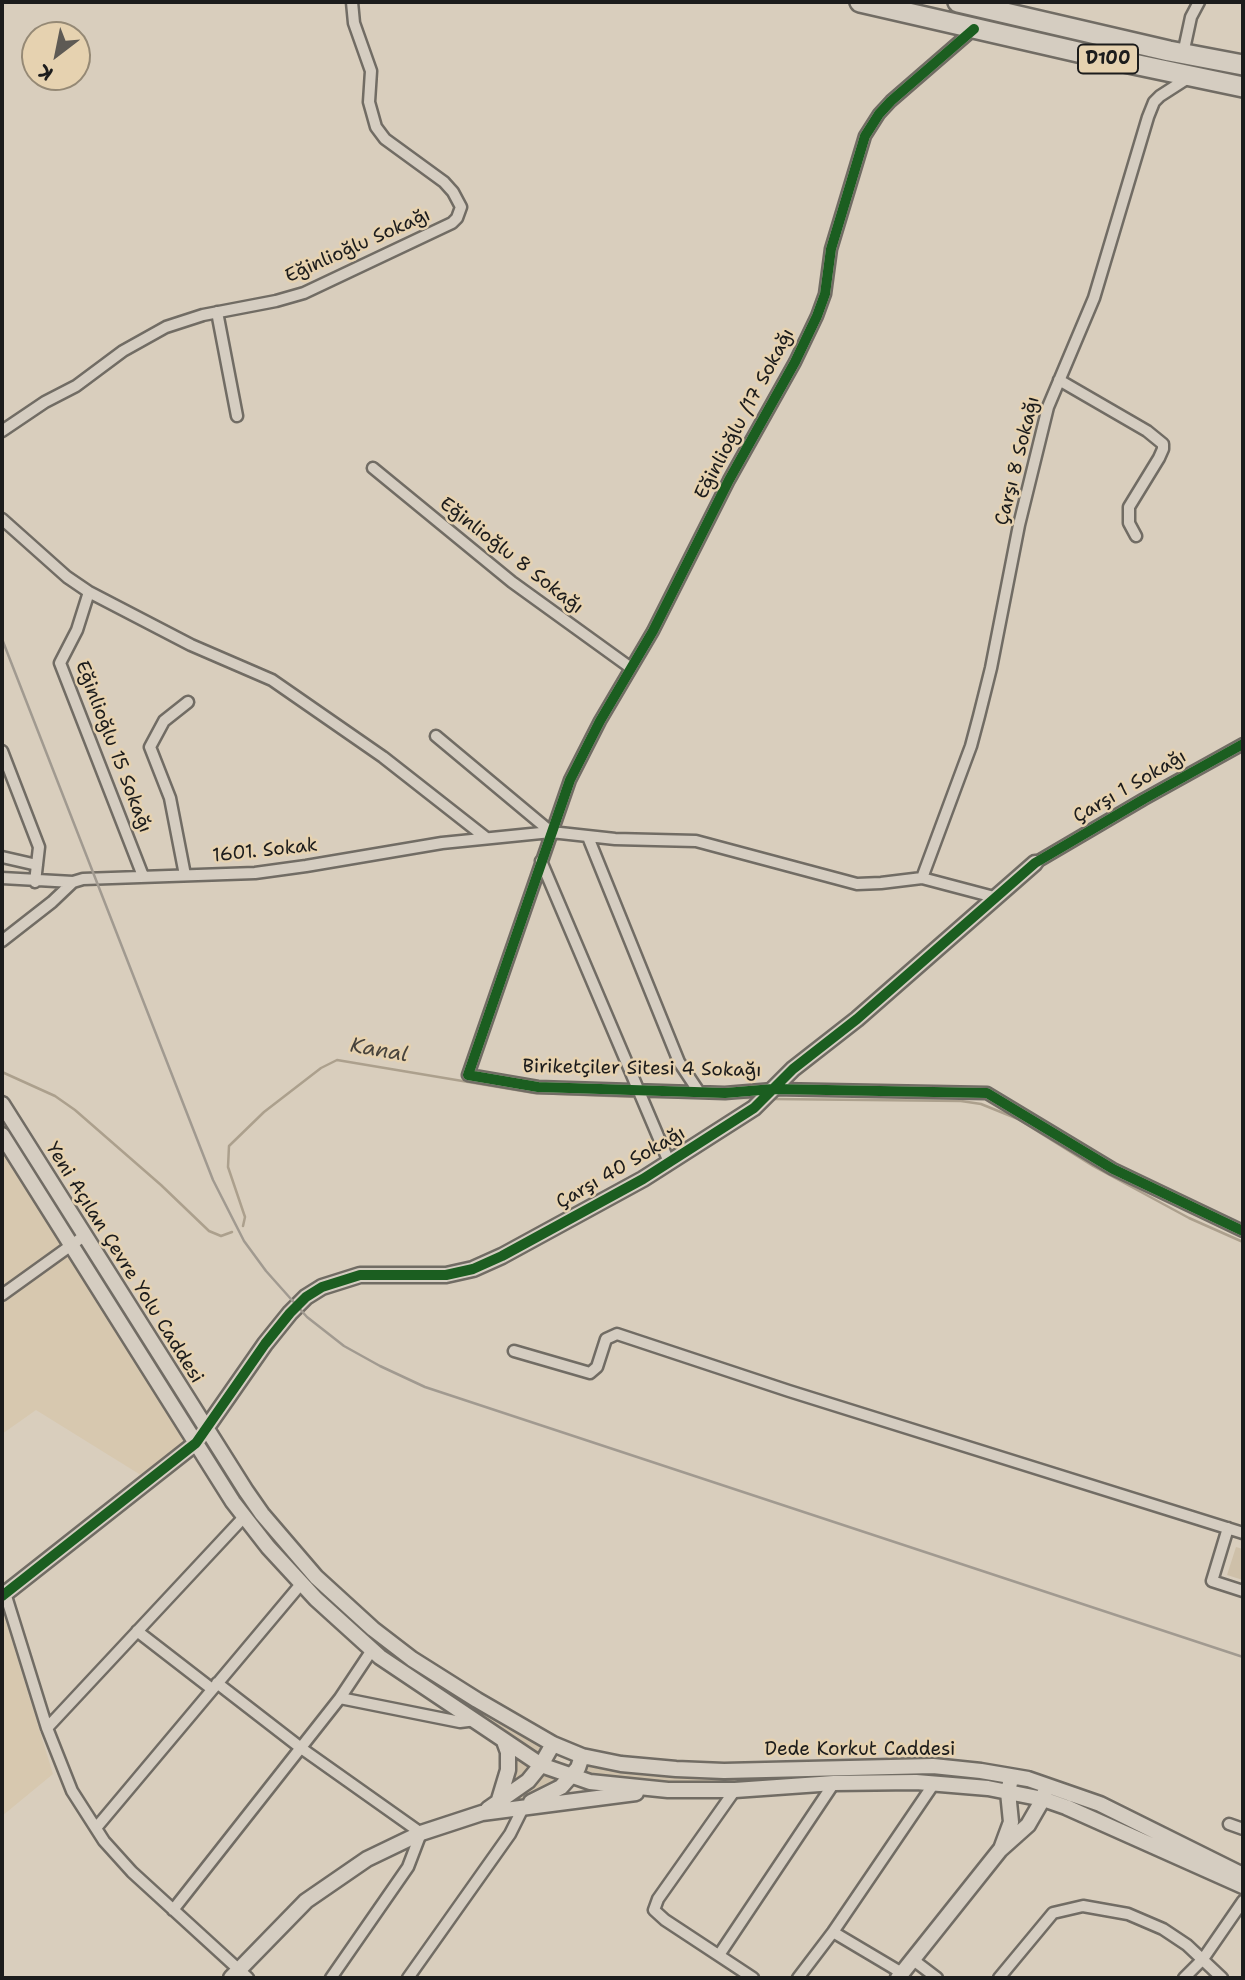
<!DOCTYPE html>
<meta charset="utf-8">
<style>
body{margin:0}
#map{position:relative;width:1245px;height:1980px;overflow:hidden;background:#d9cebd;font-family:"Shantell Sans",sans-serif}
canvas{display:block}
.frame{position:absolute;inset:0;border:4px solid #1c1c1c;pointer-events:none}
.north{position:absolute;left:21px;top:21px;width:70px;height:70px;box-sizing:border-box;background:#e6d2b0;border:2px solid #958975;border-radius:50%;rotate:212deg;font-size:19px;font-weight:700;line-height:28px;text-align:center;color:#1c1c1c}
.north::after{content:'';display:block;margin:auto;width:24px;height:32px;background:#5e5a54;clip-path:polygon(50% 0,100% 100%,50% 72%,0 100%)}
</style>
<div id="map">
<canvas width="1245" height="1980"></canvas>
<div class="frame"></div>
<div class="north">K</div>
</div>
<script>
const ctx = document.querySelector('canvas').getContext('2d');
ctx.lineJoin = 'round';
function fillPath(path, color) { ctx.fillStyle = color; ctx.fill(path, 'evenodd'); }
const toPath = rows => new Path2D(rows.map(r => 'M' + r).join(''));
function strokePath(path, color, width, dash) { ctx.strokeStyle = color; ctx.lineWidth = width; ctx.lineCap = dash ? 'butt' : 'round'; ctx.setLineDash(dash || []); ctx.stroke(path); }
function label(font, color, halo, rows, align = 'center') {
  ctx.font = font + ' "Shantell Sans",sans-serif'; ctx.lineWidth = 5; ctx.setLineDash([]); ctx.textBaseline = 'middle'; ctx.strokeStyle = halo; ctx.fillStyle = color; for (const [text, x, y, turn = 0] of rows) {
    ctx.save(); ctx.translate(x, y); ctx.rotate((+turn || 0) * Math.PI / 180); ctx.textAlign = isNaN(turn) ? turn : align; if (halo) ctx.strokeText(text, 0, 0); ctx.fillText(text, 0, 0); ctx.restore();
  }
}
const built = toPath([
 [2,1149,186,1442,144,1477,36,1410,2,1434],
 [3,1612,53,1774,2,1816,2,1613]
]);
const green = toPath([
 [33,1166,76,1235,72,1238,28,1169],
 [83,1242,201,1433,197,1435,78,1244],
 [208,1442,246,1501,412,1665,543,1748,537,1756,391,1657,321,1596,261,1529,240,1501,203,1444],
 [1236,1547,1243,1549,1243,1580,1227,1575],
 [514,1757,530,1767,530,1770,513,1787,510,1785],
 [587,1766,676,1777,923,1771,1005,1781,1004,1785,950,1777,888,1775,677,1783,626,1781,584,1774],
 [541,1773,560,1781,529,1796,502,1805]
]);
const stream = toPath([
 [2,1072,55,1096,75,1110,161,1185,209,1231,221,1236,232,1232],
 [650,1097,754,1098],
 [773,1099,961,1101,981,1104,1018,1119,1093,1166,1189,1218,1243,1242],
 [243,1226,245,1217,228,1167,229,1146,264,1112,321,1068,337,1060,534,1093,636,1097]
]);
const street = toPath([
 [974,29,891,101,879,114,865,136,831,249,825,294,817,316,795,362,729,480,653,631,600,721,570,780,468,1075,538,1087,725,1093,773,1089,987,1093,1113,1169,1243,1231],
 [1183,54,1191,17,1199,2],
 [217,312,237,416],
 [1059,380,1147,431,1163,444,1163,449,1159,458,1129,507,1129,523,1136,536],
 [2,431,45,402,76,386,123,351,166,327,203,315,276,301,304,293,452,223,457,218,461,207,453,192,444,182,385,139,376,127,369,102,371,71,354,23,352,2],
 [373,468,512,582,631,668],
 [2,519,67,577,89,592,191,645,272,680,383,757,485,837],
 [89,592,77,630,60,663,143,876],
 [436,736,551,832],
 [2,751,39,847,35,882],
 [588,837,679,1062,699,1092],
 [2,857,37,865],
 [541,861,669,1162],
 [1035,863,1144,799,1243,744],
 [185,875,170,798,150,747,164,721,188,702],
 [2,878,73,882],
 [922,878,971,746,979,716,991,668,1019,525,1048,407,1094,298,1148,117,1154,102,1160,96,1188,78],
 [2,941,52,902,73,882,83,879,255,873,306,866,442,843,551,832,615,839,696,841,857,884,881,883,922,878,994,897],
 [2,1295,84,1236],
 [514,1351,590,1373,597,1367,606,1339,617,1334,789,1391,1243,1533],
 [1228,1528,1212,1581,1243,1591],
 [5,1593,47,1728,72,1791,104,1841,132,1872,248,1978],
 [137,1631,212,1689],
 [217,1683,301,1748,421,1833,408,1867,331,1978],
 [340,1698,372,1650],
 [47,1728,244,1517],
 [735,1790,658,1899,654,1910,665,1920,753,1978],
 [1229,1824,1243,1829],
 [96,1828,301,1584],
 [173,1910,340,1698,460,1722,476,1720],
 [833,1932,902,1973],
 [719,1955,834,1783],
 [912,1959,937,1978],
 [408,1978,510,1834,524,1806],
 [798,1978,833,1932,935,1782],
 [999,1978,1053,1913,1083,1906,1128,1914,1163,1929,1187,1945,1222,1978],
 [1184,1978,1203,1959,1243,1901]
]);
const secondary = toPath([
 [2,1104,246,1491,262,1514,316,1577,373,1629,412,1659,477,1700,553,1744,582,1756,621,1764,676,1769,724,1771,933,1766,981,1771,1028,1779,1100,1804,1243,1875],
 [2,1135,233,1502,268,1547,316,1599,380,1657,541,1765,590,1782,668,1790,735,1790,834,1783,916,1782,988,1788,1043,1799,1066,1807,1243,1886],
 [2,1596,196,1443,265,1344,290,1313,306,1297,322,1287,360,1275,446,1275,473,1269,502,1256,643,1179,754,1108,793,1069,857,1019,1035,863],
 [531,1802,561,1787,578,1768,582,1756],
 [498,1803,508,1770,508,1752,504,1741],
 [488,1809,528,1781,541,1765,553,1744],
 [1001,1849,1011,1822,1008,1792,1010,1783],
 [231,1978,306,1901,367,1859,421,1833,482,1813,636,1793],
 [898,1978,1000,1850,1028,1825,1043,1799,1045,1791]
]);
const highway = toPath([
 [860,2,1091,55,1243,87],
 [958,2,1169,51,1243,65]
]);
const rail = toPath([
 [2,639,213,1180,244,1241,266,1271,307,1317,344,1346,380,1366,425,1387,1243,1657]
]);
const cycleway = toPath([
 [974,29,891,101,879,114,865,136,831,249,825,294,817,316,795,362,729,480,653,631,600,721,570,780,468,1075,538,1087,725,1093,773,1089,987,1093,1113,1169,1243,1231],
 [2,1596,196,1443,265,1344,290,1313,306,1297,322,1287,360,1275,446,1275,473,1269,502,1256,643,1179,754,1108,793,1069,857,1019,1035,863,1144,799,1243,744]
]);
const shields = [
 [1108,59,60]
];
const shieldNames = [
 ["D100",1108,59]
];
const streetNames = [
 ["Eğinlioğlu Sokağı",358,246,-24],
 ["Eğinlioğlu /17 Sokağı",745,414,-62],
 ["Çarşı 8 Sokağı",1018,461,-76],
 ["Eğinlioğlu 8 Sokağı",511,556,38],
 ["Eğinlioğlu 15 Sokağı",113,747,69],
 ["Çarşı 1 Sokağı",1130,787,-30],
 ["1601. Sokak",265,851,-6],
 ["Biriketçiler Sitesi 4 Sokağı",642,1069,1],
 ["Çarşı 40 Sokağı",621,1168,-30],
 ["Yeni Açılan Çevre Yolu Caddesi",124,1263,58],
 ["Dede Korkut Caddesi",860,1750]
];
const waterNames = [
 ["Kanal",379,1051,10]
];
fillPath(built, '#d7c8af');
fillPath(green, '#cec0a9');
strokePath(stream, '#aca08d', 2.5);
strokePath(street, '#716c64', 15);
strokePath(secondary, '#716c64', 19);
strokePath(highway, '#716c64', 24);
strokePath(street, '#d5cdc1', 10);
strokePath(secondary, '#d5cdc1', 14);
strokePath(highway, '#d5cdc1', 19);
strokePath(rail, '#a19a90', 2.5);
strokePath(cycleway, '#1b5e20', 10);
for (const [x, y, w] of shields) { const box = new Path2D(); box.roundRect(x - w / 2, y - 14.5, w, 29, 5); ctx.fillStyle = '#e6d2b0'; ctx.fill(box); strokePath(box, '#1c1c1c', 2); }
label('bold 18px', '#1c1c1c', null, shieldNames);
label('19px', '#1c1c1c', '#e6d2b0', streetNames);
label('italic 21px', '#47433c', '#e6d2b0', waterNames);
</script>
